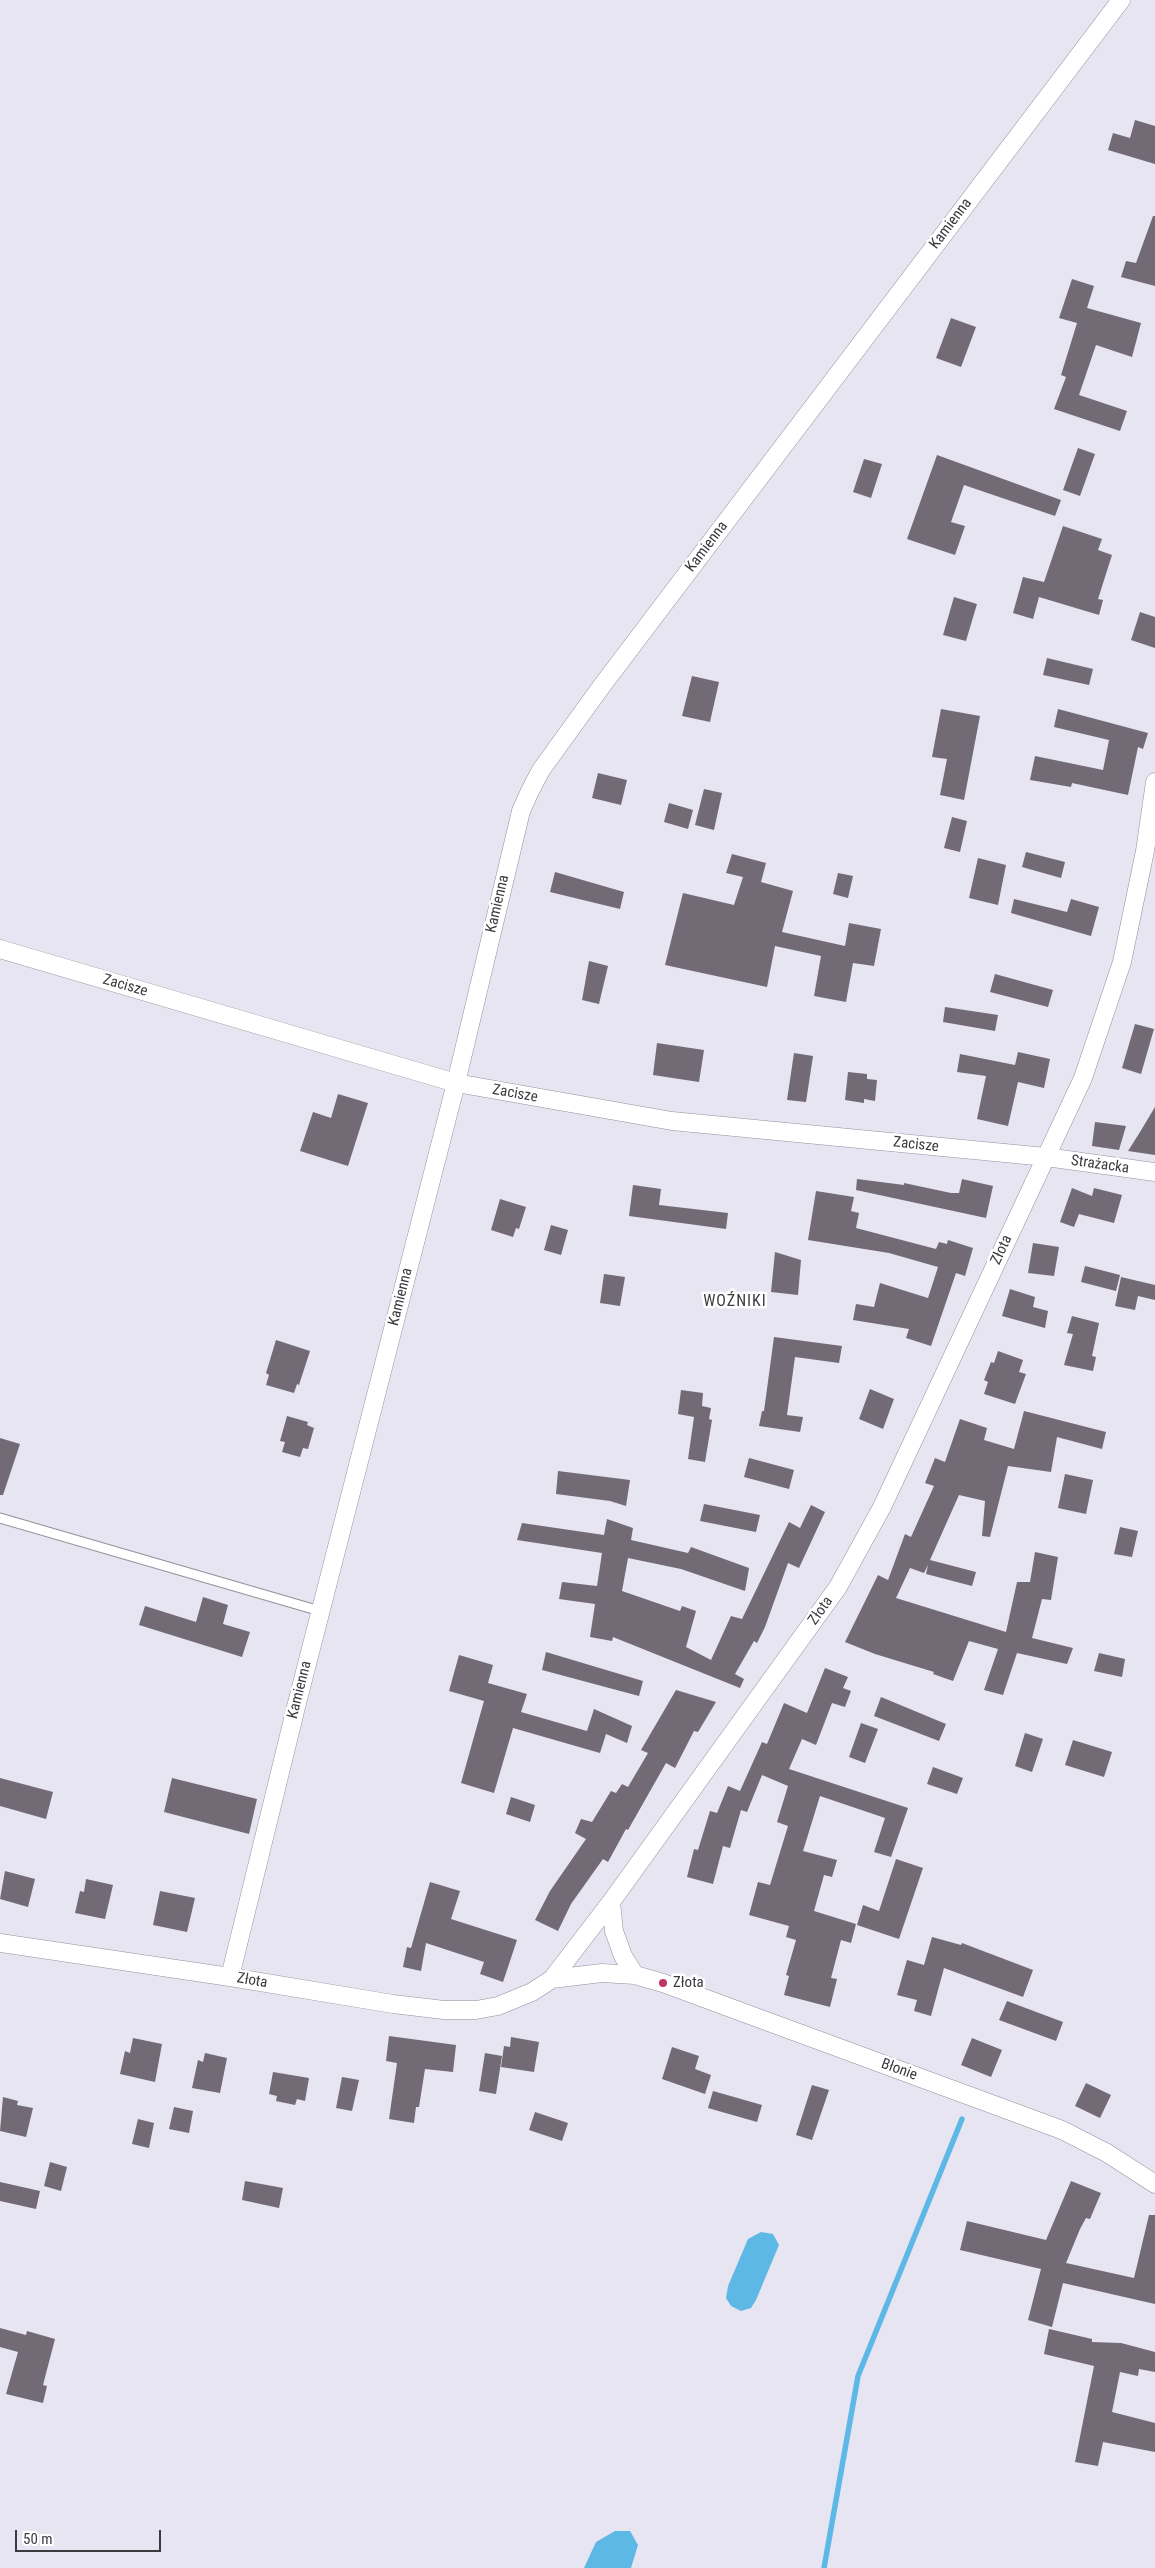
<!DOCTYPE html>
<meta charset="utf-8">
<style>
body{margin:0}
#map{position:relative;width:1155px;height:2568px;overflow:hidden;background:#e7e5f2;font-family:"Roboto Condensed",sans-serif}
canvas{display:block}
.scale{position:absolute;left:15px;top:2530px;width:146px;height:22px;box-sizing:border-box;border:2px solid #3b3a3f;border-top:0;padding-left:6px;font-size:15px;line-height:18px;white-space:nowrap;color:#3b3a3f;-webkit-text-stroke:4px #fff;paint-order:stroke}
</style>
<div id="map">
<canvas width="1155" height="2568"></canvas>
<div class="scale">50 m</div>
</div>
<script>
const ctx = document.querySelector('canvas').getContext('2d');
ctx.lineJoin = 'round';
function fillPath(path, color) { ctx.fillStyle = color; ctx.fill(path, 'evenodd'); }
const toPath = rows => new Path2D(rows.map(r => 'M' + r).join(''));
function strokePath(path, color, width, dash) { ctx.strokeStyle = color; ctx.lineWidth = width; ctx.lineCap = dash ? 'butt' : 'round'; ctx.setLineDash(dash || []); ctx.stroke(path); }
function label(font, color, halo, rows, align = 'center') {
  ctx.font = font + ' "Roboto Condensed",sans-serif'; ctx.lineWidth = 5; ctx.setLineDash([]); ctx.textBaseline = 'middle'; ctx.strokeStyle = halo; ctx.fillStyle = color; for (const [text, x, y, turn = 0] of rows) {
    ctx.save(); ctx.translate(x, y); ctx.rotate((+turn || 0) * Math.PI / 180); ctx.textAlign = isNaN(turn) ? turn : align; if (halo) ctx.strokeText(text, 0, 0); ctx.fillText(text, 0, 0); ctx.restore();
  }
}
const water = toPath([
 [761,2232,773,2234,779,2245,756,2300,751,2308,741,2311,731,2306,726,2298,728,2286,748,2239],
 [615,2531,630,2531,638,2545,631,2568,584,2568,596,2542]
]);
const stream = toPath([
 [824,2568,858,2376,962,2119]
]);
const building = toPath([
 [1135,120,1155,126,1155,164,1108,150,1113,133,1130,138],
 [1153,216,1155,216,1155,286,1121,277,1126,261,1136,263],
 [1072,279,1094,286,1087,308,1141,323,1132,357,1096,345,1079,395,1127,411,1120,431,1054,409,1066,377,1061,375,1077,323,1059,318],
 [951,318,976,327,961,367,936,358],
 [1078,448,1095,454,1080,496,1063,490],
 [937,455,1061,500,1055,516,964,485,951,522,965,526,955,555,907,539],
 [864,459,882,464,871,498,853,492],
 [1063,526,1102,539,1098,550,1112,555,1098,599,1103,600,1099,615,1039,597,1033,619,1013,613,1023,577,1044,582],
 [954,597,977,604,966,641,943,635],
 [1140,612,1155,617,1155,648,1131,640],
 [1047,658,1093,669,1089,685,1043,675],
 [692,676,719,682,710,722,682,716],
 [941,709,980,716,964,800,940,795,947,759,932,757],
 [1058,709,1148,733,1143,749,1138,747,1128,795,1072,783,1071,787,1030,780,1035,756,1103,770,1109,740,1054,727],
 [598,773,627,780,621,805,592,798],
 [704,789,722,793,714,830,695,825],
 [669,803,693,810,688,829,664,822],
 [952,817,967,821,960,852,944,848],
 [1026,852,1065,862,1061,878,1022,867],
 [732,854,766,863,761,882,793,891,782,932,845,946,849,923,881,929,874,966,853,963,846,1002,814,996,821,956,775,946,767,987,665,965,683,893,734,905,743,877,726,873],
 [978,858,1006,865,998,905,969,898],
 [555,872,624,892,620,909,550,892],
 [838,873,853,876,848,898,833,894],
 [1014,899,1067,912,1071,899,1099,907,1091,936,1011,913],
 [589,961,608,966,599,1004,582,1000],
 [995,974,1053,990,1048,1007,990,992],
 [945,1007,998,1015,995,1031,943,1022],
 [1135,1024,1154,1029,1141,1074,1122,1068],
 [657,1043,704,1050,699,1082,653,1075],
 [1018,1052,1050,1059,1044,1088,1018,1082,1008,1126,977,1119,986,1076,957,1072,960,1054,1015,1065],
 [794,1053,813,1056,806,1102,787,1100],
 [848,1072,867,1074,867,1079,877,1080,875,1101,864,1099,864,1103,845,1100],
 [338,1094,368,1103,348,1166,300,1151,313,1112,331,1118],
 [1155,1107,1155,1155,1128,1151,1140,1132],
 [1095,1122,1126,1126,1119,1150,1092,1146],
 [857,1179,904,1185,904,1183,951,1193,959,1193,962,1179,993,1186,986,1218,856,1190],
 [633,1185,661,1189,659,1205,728,1213,726,1229,629,1216],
 [1072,1188,1092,1196,1094,1188,1122,1195,1114,1223,1079,1214,1074,1227,1060,1222],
 [816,1191,854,1197,851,1211,859,1213,856,1228,936,1249,939,1242,947,1244,948,1240,973,1248,965,1276,956,1273,931,1346,906,1338,909,1329,853,1320,856,1304,874,1307,880,1283,928,1298,938,1267,889,1253,808,1240],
 [500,1199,526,1207,519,1229,516,1228,513,1237,491,1230],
 [551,1225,568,1230,561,1255,544,1250],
 [1033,1243,1059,1247,1054,1276,1028,1273],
 [775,1252,801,1260,798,1295,771,1292],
 [1085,1266,1120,1275,1116,1291,1081,1282],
 [604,1274,625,1277,620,1306,600,1303],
 [1121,1277,1155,1285,1155,1300,1138,1296,1135,1310,1115,1306],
 [1010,1289,1035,1297,1033,1307,1048,1311,1045,1328,1002,1316],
 [1072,1316,1099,1323,1092,1356,1096,1357,1093,1371,1064,1365,1073,1334,1067,1333],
 [774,1337,842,1346,839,1363,795,1357,787,1415,803,1417,800,1432,759,1426,762,1411,764,1411],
 [276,1340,310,1351,299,1385,297,1384,294,1393,266,1385,269,1375,266,1373],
 [998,1351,1023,1360,1019,1372,1026,1374,1015,1404,984,1394,988,1382,984,1380,991,1362,994,1363],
 [870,1389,894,1399,883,1429,859,1419],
 [681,1390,703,1393,702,1406,711,1408,709,1419,712,1420,705,1462,688,1459,694,1417,678,1414],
 [1024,1411,1106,1432,1102,1449,1057,1437,1051,1472,1008,1466,990,1537,982,1536,985,1501,959,1495,930,1560,976,1572,972,1586,926,1574,928,1565,924,1573,910,1568,896,1598,1006,1632,1017,1582,1030,1582,1035,1552,1058,1557,1051,1600,1042,1599,1032,1638,1073,1648,1067,1664,1017,1653,1003,1695,984,1690,998,1649,969,1641,953,1681,933,1674,934,1672,875,1654,845,1642,878,1575,888,1580,905,1534,911,1537,934,1486,925,1483,935,1458,945,1462,960,1419,987,1428,984,1440,1014,1449],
 [287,1416,308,1422,307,1425,314,1428,308,1449,303,1448,300,1457,282,1452,285,1442,280,1441],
 [0,1438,20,1444,3,1495,0,1495],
 [749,1458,794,1470,789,1489,744,1477],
 [558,1471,630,1480,626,1506,610,1501,556,1494],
 [1065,1474,1093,1480,1086,1514,1058,1508],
 [704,1504,760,1515,756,1532,700,1521],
 [811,1505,825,1512,799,1568,788,1563,765,1627,757,1643,754,1641,735,1674,744,1679,740,1688,613,1637,612,1641,590,1637,595,1604,559,1599,562,1582,597,1586,602,1553,517,1540,522,1523,604,1535,607,1519,633,1528,631,1540,688,1553,691,1547,749,1568,745,1591,681,1569,628,1558,622,1591,680,1611,682,1606,696,1611,686,1647,711,1660,731,1616,742,1619,789,1522,800,1528],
 [1120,1527,1138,1531,1132,1557,1114,1554],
 [203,1597,228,1605,223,1624,250,1632,242,1657,139,1625,145,1606,196,1622],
 [546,1652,643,1681,639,1696,542,1670],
 [1099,1653,1125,1659,1122,1677,1094,1671],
 [459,1655,493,1665,488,1683,527,1694,521,1712,587,1731,594,1709,632,1726,627,1743,606,1734,600,1753,513,1728,494,1793,461,1783,484,1701,449,1691],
 [825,1668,848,1677,843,1688,851,1691,845,1707,832,1703,816,1745,802,1739,789,1769,908,1808,891,1857,874,1852,885,1818,820,1796,803,1851,837,1860,832,1877,824,1875,814,1911,856,1924,851,1943,841,1940,831,1978,837,1979,830,2007,784,1995,789,1976,786,1975,796,1940,786,1937,789,1926,749,1915,758,1882,770,1885,788,1826,777,1822,788,1786,762,1775,747,1812,741,1810,730,1848,723,1846,713,1884,687,1877,694,1849,698,1850,710,1811,717,1813,728,1786,740,1791,762,1742,767,1744,784,1703,807,1713],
 [676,1690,716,1702,698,1732,694,1731,675,1768,666,1763,628,1830,626,1829,608,1862,603,1859,571,1904,558,1931,535,1920,550,1891,586,1839,575,1833,581,1819,592,1822,611,1791,616,1793,622,1784,628,1787,648,1753,641,1750],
 [881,1697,946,1724,939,1741,874,1716],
 [861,1723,878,1729,865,1763,849,1757],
 [1025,1733,1043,1739,1032,1772,1015,1766],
 [1073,1740,1112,1752,1104,1777,1065,1765],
 [933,1767,963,1778,957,1794,927,1784],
 [0,1778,53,1792,46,1819,0,1806],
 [172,1778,257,1799,249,1834,164,1812],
 [511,1797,535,1805,530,1822,506,1814],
 [896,1859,923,1868,899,1939,857,1925,863,1905,879,1911],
 [5,1871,35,1879,28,1907,0,1899],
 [86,1879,113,1885,105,1919,75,1913,80,1891,84,1892],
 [430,1882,460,1891,451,1919,517,1940,503,1982,480,1974,484,1962,426,1943,421,1971,403,1967,407,1947,411,1948],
 [160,1891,195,1898,187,1932,153,1925],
 [932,1937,961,1945,962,1943,1033,1970,1023,1997,944,1968,931,2016,914,2011,917,2000,897,1995,907,1960,924,1965],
 [1007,2001,1063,2022,1056,2041,999,2020],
 [389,2036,456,2045,453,2072,425,2069,419,2107,416,2107,414,2123,389,2119,397,2063,386,2061],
 [511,2037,539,2042,534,2072,501,2067,504,2046,510,2047],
 [133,2038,162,2044,155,2082,120,2074,125,2051,130,2053],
 [972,2038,1002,2050,991,2077,961,2065],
 [672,2047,699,2056,695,2069,711,2075,705,2094,662,2079],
 [205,2053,227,2058,220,2093,192,2088,198,2060,203,2062],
 [485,2053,502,2056,496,2094,479,2091],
 [273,2072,309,2078,305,2101,297,2099,295,2105,276,2101,277,2096,269,2094],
 [342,2077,359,2080,352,2111,336,2108],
 [1086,2083,1111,2095,1100,2118,1075,2106],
 [812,2085,829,2090,812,2140,796,2135],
 [713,2091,762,2105,757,2122,708,2108],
 [3,2097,18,2101,17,2105,33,2108,26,2137,0,2131],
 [174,2107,193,2111,189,2133,169,2129],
 [535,2112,568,2123,562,2141,529,2130],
 [138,2119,154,2123,149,2148,132,2144],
 [50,2162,67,2167,61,2191,44,2186],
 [245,2181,283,2188,279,2208,242,2200],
 [1071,2181,1101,2193,1090,2219,1086,2218,1080,2229,1066,2263,1134,2278,1149,2215,1155,2215,1155,2304,1063,2283,1052,2327,1028,2320,1041,2269,960,2250,967,2221,1046,2240],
 [0,2182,40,2191,36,2209,0,2201],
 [0,2328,26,2335,27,2331,55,2339,43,2385,47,2386,43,2403,6,2394,18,2352,0,2347],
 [1049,2329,1092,2339,1092,2342,1121,2343,1155,2352,1155,2372,1139,2369,1138,2376,1120,2372,1112,2412,1155,2423,1155,2452,1103,2442,1098,2466,1075,2462,1094,2366,1044,2354]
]);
const service = toPath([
 [0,1518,320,1611]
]);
const minor = toPath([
 [0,949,456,1083,672,1121,1046,1157,1155,1172],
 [611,1902,614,1931,623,1956,635,1975],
 [0,1943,230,1977,393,2004,444,2010,476,2010,498,2006,532,1992,552,1979,611,1902,838,1587,882,1507,1083,1078,1122,962,1145,851,1155,782],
 [230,1977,296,1707,456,1083,521,811,530,791,541,770,601,687,1121,0],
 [552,1979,602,1973,635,1975,663,1983,1062,2130,1107,2153,1155,2184]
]);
const markers = [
 [663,1983,5,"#c13467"]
];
const streetNames = [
 ["Kamienna",951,224,-53],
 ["Kamienna",707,547,-53],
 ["Kamienna",498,904,-77],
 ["Zacisze",125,986,16],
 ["Zacisze",515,1094,10],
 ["Zacisze",916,1145,6],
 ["Strażacka",1100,1165,8],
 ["Złota",1002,1250,-65],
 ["Kamienna",401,1297,-76],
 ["Złota",821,1611,-55],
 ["Kamienna",300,1690,-76],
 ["Złota",252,1981,10],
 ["Błonie",899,2070,20]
];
const poiNames = [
 ["Złota",673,1983]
];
const neighbourhoodNames = [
 ["WOŹNIKI",735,1302]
];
fillPath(water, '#5eb8e5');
strokePath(stream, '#5eb8e5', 5.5);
fillPath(building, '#726a74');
strokePath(service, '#92909b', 11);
strokePath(minor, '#92909b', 19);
strokePath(service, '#fff', 9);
strokePath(minor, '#fff', 18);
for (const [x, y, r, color] of markers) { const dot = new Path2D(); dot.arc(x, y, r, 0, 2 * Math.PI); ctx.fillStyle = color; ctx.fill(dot); strokePath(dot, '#fff', 2); }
label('15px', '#3b3a3f', '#fff', streetNames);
label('15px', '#3b3a3f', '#fff', poiNames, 'left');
ctx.letterSpacing = '1px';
label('16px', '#3b3a3f', '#fff', neighbourhoodNames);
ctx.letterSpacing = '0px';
</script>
